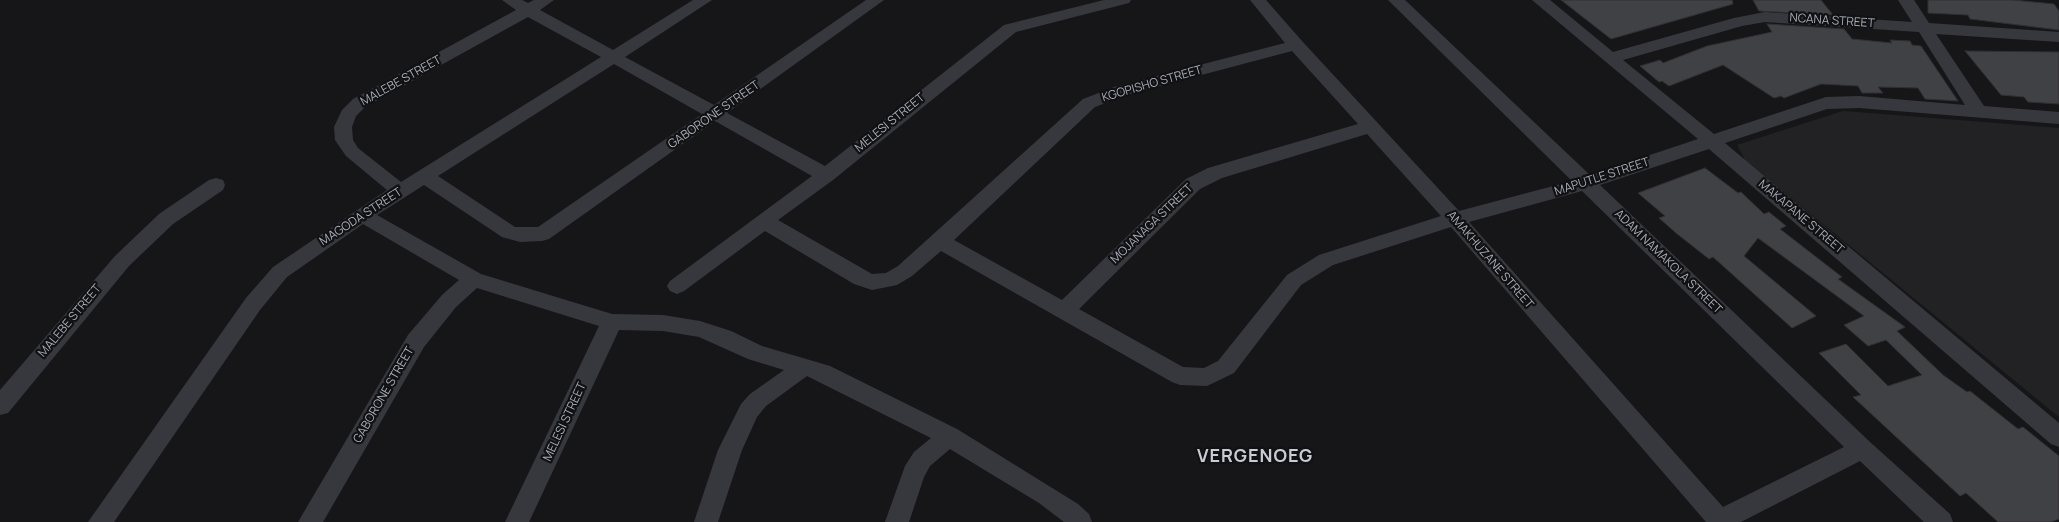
<!DOCTYPE html>
<style>
body{margin:0}
canvas{display:block;background:#161618}
</style>
<canvas width="2059" height="522"></canvas>
<script>
const ctx = document.querySelector('canvas').getContext('2d');
ctx.lineJoin = 'round';
function fillPath(path, color) { ctx.fillStyle = color; ctx.fill(path, 'evenodd'); }
const toPath = rows => new Path2D(rows.map(r => 'M' + r).join(''));
function strokePath(path, color, width, dash) { ctx.strokeStyle = color; ctx.lineWidth = width; ctx.lineCap = dash ? 'butt' : 'round'; ctx.setLineDash(dash || []); ctx.stroke(path); }
function label(font, color, halo, rows, align = 'center') {
  ctx.font = font + ' Manrope,sans-serif'; ctx.lineWidth = 4.5; ctx.setLineDash([]); ctx.textBaseline = 'middle'; ctx.strokeStyle = halo; ctx.fillStyle = color; for (const [text, x, y, turn = 0] of rows) {
    ctx.save(); ctx.translate(x, y); ctx.rotate((+turn || 0) * Math.PI / 180); ctx.textAlign = isNaN(turn) ? turn : align; if (halo) ctx.strokeText(text, 0, 0); ctx.fillText(text, 0, 0); ctx.restore();
  }
}
const built = toPath([
 [1843,111,2059,128,2059,417,1745,160,1737,145]
]);
const building = toPath([
 [1561,0,1732,0,1733,4,1611,39,1561,0],
 [1753,0,1821,0,1833,15,1759,11,1753,0],
 [1928,0,2013,0,2054,4,2059,11,2059,30,1970,19,1968,15,1928,13,1928,0],
 [1767,24,1844,29,1852,39,1892,43,1890,40,1910,41,1912,45,1921,46,1958,101,1925,99,1918,88,1878,87,1883,93,1862,93,1858,86,1821,84,1784,98,1781,96,1774,98,1723,65,1669,86,1662,81,1659,82,1640,66,1660,60,1663,63,1707,46,1772,32,1767,24],
 [1965,51,2059,52,2059,104,2028,102,2024,97,2001,95,1965,51],
 [1705,168,1738,193,1741,192,1764,214,1769,212,1786,226,1780,229,1842,277,1838,279,1905,327,1897,331,1943,375,1967,392,1970,391,2018,429,2023,427,2059,456,2059,519,2051,522,1998,522,1966,493,1960,496,1853,397,1861,395,1819,353,1846,344,1888,386,1922,375,1886,340,1868,346,1844,325,1864,316,1758,238,1744,256,1816,316,1792,328,1713,257,1709,259,1676,233,1659,218,1665,216,1638,193,1705,168]
]);
const minor = toPath([
 [502,0,522,0,528,3,534,0,554,0,540,10,613,50,693,0,712,0,625,57,714,105,866,0,884,0,727,113,825,166,1004,25,1104,0,1131,0,1129,3,1016,32,833,180,778,220,872,274,886,273,898,266,1083,99,1114,87,1285,43,1250,0,1266,0,1302,41,1459,211,1572,181,1388,0,1405,0,1590,175,1698,139,1532,0,1550,0,1613,52,1734,18,1765,12,1912,22,1898,0,1914,0,1929,23,2059,32,2059,42,1936,34,1984,106,2059,112,2059,124,1859,108,1827,109,1725,143,2059,423,2059,447,2051,444,1709,149,1600,185,1870,442,1950,514,1953,522,1924,522,1860,461,1741,522,1706,522,1451,227,1333,265,1301,285,1234,373,1207,386,1180,385,1172,382,941,251,912,276,897,285,872,290,854,284,765,231,684,291,677,294,670,291,667,286,670,281,812,176,715,121,549,239,542,241,520,242,502,237,424,185,377,215,481,274,612,314,663,315,700,321,731,331,762,346,830,366,957,429,1078,504,1089,514,1092,522,1064,522,1039,503,950,449,930,466,924,477,909,522,885,522,905,466,914,452,931,438,807,376,766,406,757,417,742,450,718,522,694,522,718,450,741,404,750,394,784,370,748,359,699,337,663,331,619,330,529,522,505,522,599,326,477,288,456,307,424,347,323,522,298,522,408,335,442,295,459,280,363,224,287,277,260,310,114,522,88,522,246,298,273,267,387,190,346,156,335,140,334,127,342,110,353,99,516,10,502,0],
 [528,17,601,57,401,182,358,148,353,140,352,127,356,116,365,107,528,17],
 [1765,22,1919,32,1965,105,1859,96,1826,97,1714,134,1623,60,1742,26,1765,22],
 [1292,51,1358,124,1208,168,1186,179,1062,300,954,240,1095,107,1126,95,1292,51],
 [614,64,702,114,538,227,515,227,438,176,614,64],
 [1367,134,1441,216,1319,255,1287,275,1218,361,1204,368,1183,367,1079,309,1200,189,1222,178,1367,134],
 [1582,191,1844,447,1723,507,1469,222,1582,191],
 [216,178,223,180,225,185,223,190,173,224,129,266,8,413,0,415,0,390,115,256,159,214,209,180,216,178]
]);
const streetNames = [
 ["NCANA STREET",1832,21,4],
 ["MALEBE STREET",401,81,-29],
 ["KGOPISHO STREET",1152,84,-16],
 ["GABORONE STREET",714,115,-35],
 ["MELESI STREET",890,123,-39],
 ["MAPUTLE STREET",1602,177,-18],
 ["MAGODA STREET",361,217,-33],
 ["MAKAPANE STREET",1801,217,40],
 ["MOJANAGA STREET",1152,224,-44],
 ["AMAKHUZANE STREET",1490,260,49],
 ["ADAM NAMAKOLA STREET",1668,262,44],
 ["MALEBE STREET",70,321,-50],
 ["GABORONE STREET",384,395,-60],
 ["MELESI STREET",565,422,-65]
];
const districtNames = [
 ["VERGENOEG",1255,457]
];
fillPath(built, '#222225');
fillPath(building, '#404145');
strokePath(building, '#303034', 1);
fillPath(minor, '#37383d');
label('12px', '#a8adb8', '#111113', streetNames);
ctx.letterSpacing = '1px';
label('bold 18px', '#c9ccd4', '#111113', districtNames);
ctx.letterSpacing = '0px';
</script>
